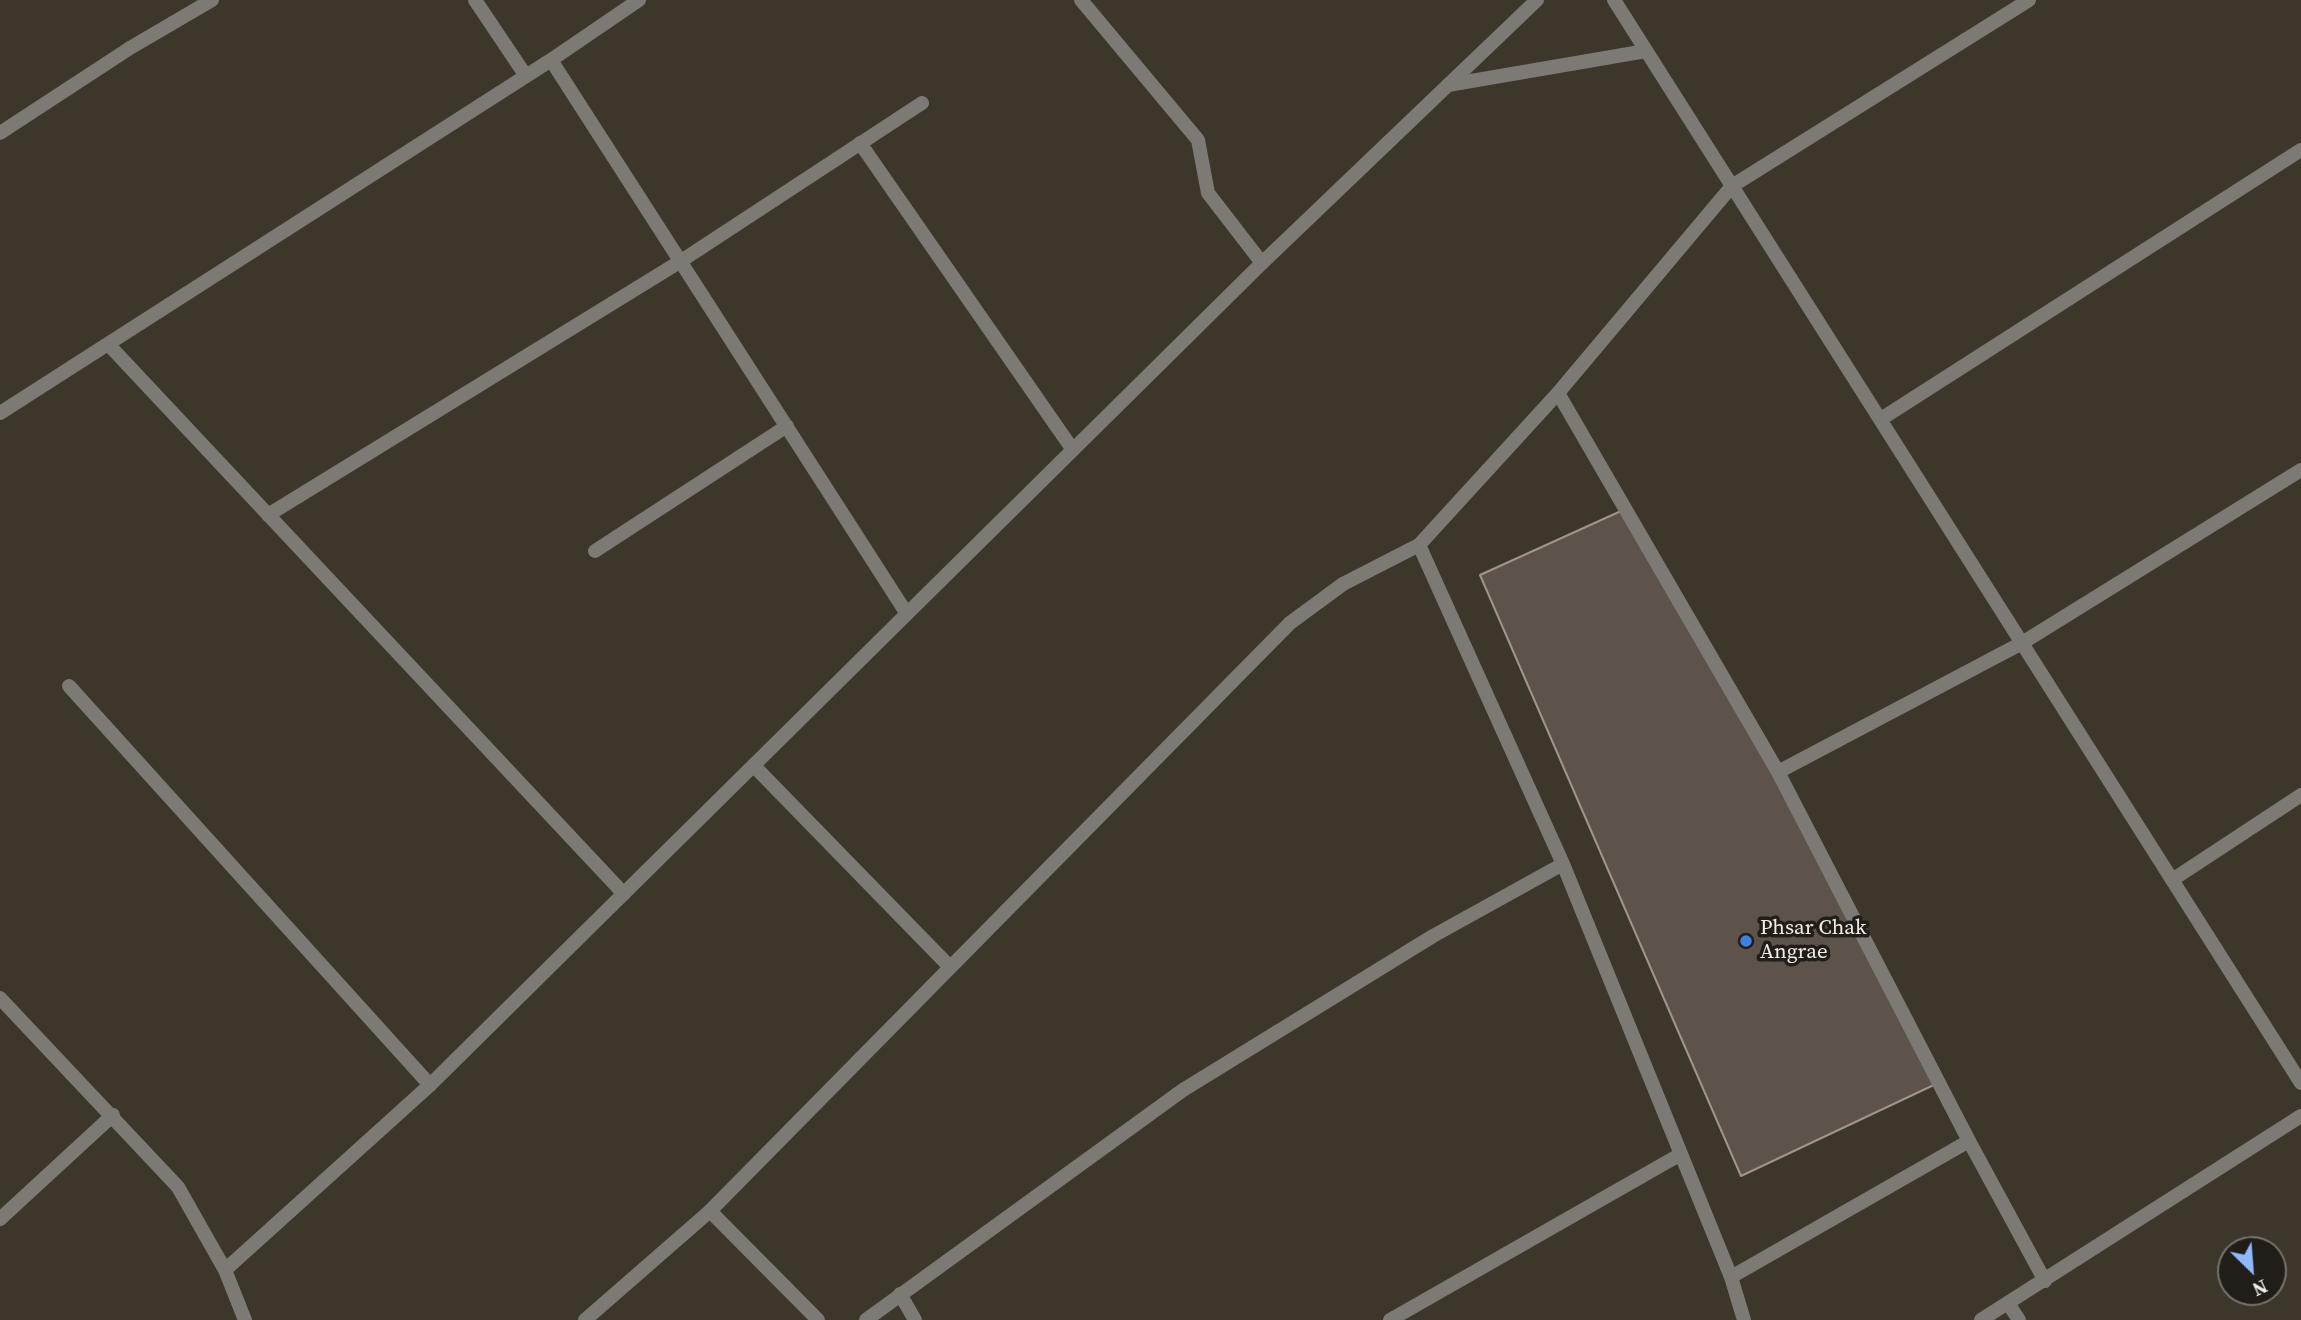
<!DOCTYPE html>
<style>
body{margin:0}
#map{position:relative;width:2301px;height:1320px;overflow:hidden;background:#3d362b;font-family:"Source Serif 4",serif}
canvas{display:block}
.north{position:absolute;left:2217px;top:1236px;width:70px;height:70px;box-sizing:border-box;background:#211e19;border:2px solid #75716b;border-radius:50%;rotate:155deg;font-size:19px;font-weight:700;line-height:28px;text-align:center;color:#f2ede6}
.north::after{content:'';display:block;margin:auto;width:24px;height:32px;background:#8fb8fd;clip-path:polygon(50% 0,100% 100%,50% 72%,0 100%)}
</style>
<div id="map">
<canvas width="2301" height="1320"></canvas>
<div class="north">N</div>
</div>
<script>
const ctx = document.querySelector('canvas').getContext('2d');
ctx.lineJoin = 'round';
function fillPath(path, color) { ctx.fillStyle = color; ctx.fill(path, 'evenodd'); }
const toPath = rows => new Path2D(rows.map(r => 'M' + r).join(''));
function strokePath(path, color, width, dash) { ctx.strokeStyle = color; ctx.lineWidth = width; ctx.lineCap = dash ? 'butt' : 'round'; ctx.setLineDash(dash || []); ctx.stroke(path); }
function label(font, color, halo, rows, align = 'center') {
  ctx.font = font + ' "Source Serif 4",serif'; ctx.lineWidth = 7; ctx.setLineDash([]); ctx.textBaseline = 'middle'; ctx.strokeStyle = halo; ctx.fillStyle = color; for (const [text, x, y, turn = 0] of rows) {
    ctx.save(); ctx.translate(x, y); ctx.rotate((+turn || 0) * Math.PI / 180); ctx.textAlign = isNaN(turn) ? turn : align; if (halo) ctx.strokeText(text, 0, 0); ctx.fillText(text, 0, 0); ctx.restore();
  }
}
const building = toPath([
 [1621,511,1779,775,1938,1083,1741,1176,1480,575,1621,511]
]);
const service = toPath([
 [475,0,526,76],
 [1081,0,1198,140,1208,193,1262,263],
 [1448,85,1646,51],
 [0,133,130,48,212,0],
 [69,686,430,1085],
 [710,1211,818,1320],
 [0,1219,113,1115],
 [900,1294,915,1320]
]);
const minor = toPath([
 [1614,0,2301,1083],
 [551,60,907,614],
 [860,143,1073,450],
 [108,344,624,894],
 [1558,393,1778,772,1969,1141,2045,1281],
 [0,413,551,60,639,0],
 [1881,419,2301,150],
 [268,515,681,261,922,103],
 [1419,545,1563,864,1731,1277,1744,1320],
 [595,551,787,426],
 [755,767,950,967],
 [1778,772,2022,643,2301,470],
 [2172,880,2301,795],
 [0,998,178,1187,225,1270,245,1320],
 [225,1270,430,1085,1262,263,1537,0],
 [1731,1277,1969,1141],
 [2008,1303,2019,1320],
 [585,1320,710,1211,1290,623,1343,584,1419,545,1558,393,1732,186,2029,0],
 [866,1320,1183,1090,1433,936,1563,864],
 [1390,1320,1681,1154],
 [1981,1320,2301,1116]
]);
const markers = [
 [1746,941,7,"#3f7fe0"]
];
const poiNames = [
 ["Phsar Chak",1760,929],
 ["Angrae",1760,953]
];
fillPath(building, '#5e534a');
strokePath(building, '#a1948b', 2);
strokePath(service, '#7d7a75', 14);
strokePath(minor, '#7d7a75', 14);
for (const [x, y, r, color] of markers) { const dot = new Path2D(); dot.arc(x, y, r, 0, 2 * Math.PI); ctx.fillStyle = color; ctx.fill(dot); strokePath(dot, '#211e19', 2.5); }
label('21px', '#f2ede6', '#211e19', poiNames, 'left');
</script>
